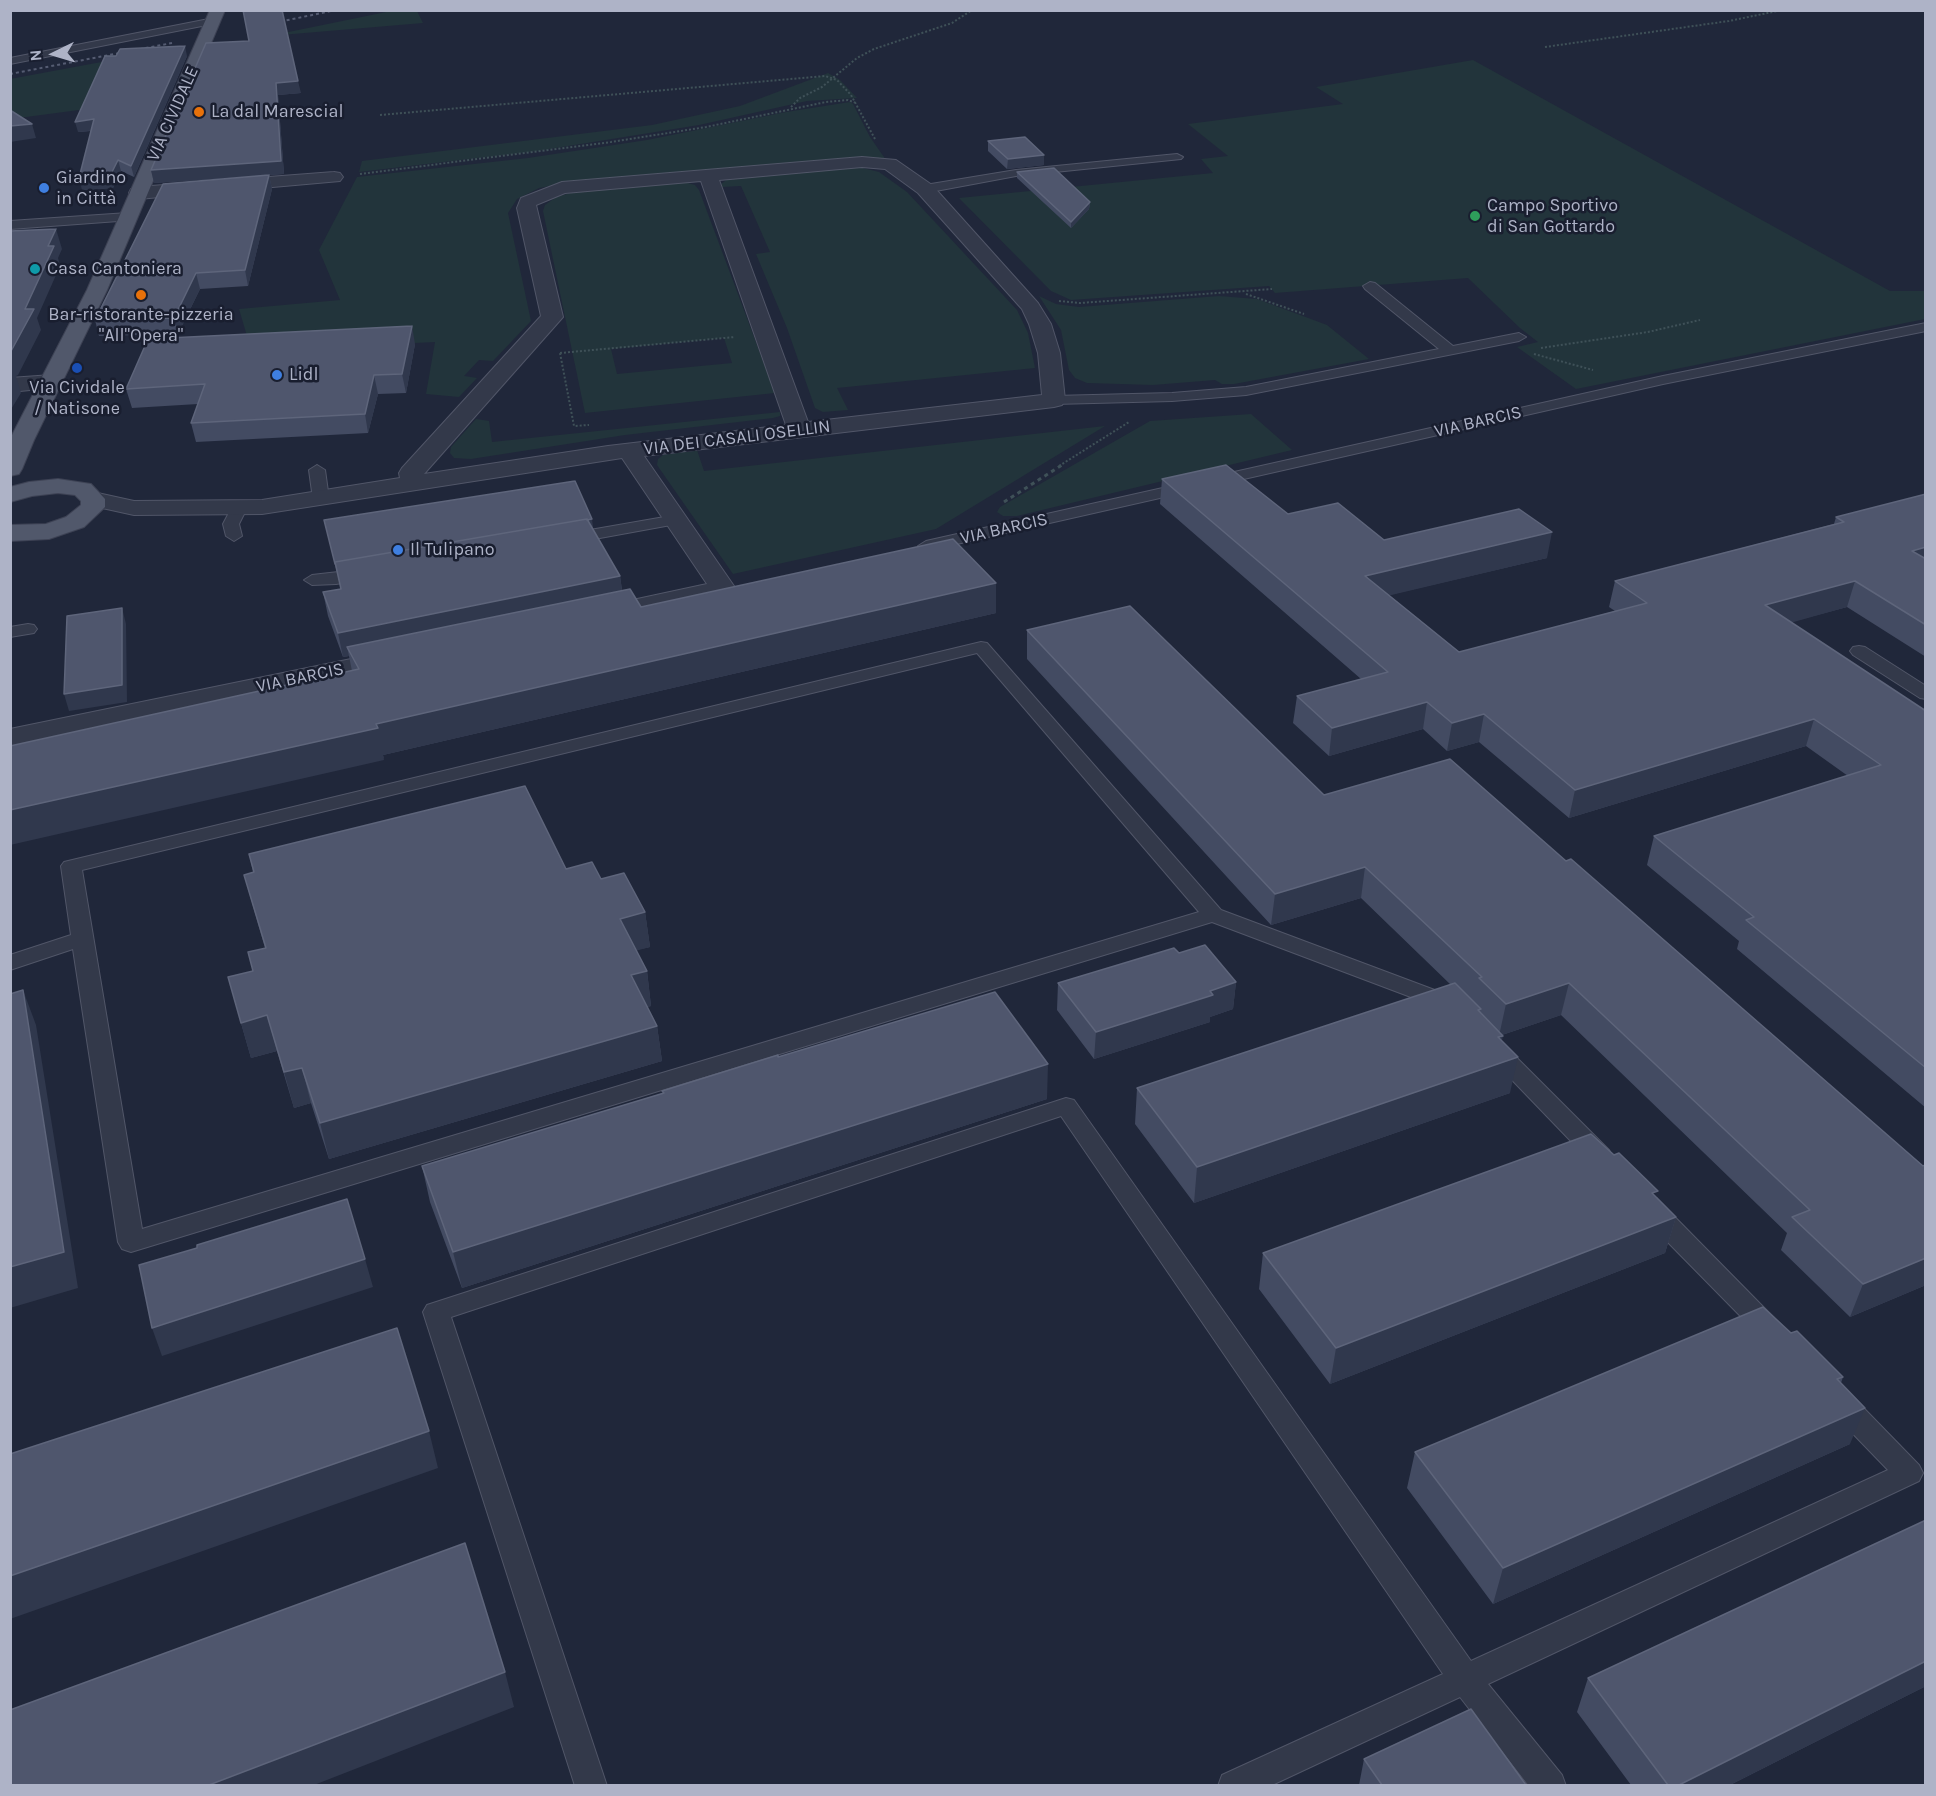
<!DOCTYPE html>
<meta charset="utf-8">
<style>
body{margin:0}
#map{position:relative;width:1936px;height:1796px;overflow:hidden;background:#20273a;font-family:Karla,sans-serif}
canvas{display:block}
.frame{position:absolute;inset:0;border:12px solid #aeb3c7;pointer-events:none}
.north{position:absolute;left:24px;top:24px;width:60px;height:60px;-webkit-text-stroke:4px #191e2f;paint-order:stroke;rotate:265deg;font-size:16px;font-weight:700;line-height:24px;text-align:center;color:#aeb3c7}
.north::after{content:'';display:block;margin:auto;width:21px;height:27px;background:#aeb3c7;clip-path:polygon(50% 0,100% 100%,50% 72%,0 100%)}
</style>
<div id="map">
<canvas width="1936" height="1796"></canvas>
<div class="frame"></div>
<div class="north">N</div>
</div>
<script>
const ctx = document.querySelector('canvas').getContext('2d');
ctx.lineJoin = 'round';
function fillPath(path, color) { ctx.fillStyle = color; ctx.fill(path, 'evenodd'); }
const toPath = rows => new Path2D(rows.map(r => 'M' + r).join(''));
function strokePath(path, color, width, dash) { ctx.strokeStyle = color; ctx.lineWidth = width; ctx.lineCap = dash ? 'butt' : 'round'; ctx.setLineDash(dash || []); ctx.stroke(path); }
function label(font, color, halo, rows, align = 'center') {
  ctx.font = font + ' Karla,sans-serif'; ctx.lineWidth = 5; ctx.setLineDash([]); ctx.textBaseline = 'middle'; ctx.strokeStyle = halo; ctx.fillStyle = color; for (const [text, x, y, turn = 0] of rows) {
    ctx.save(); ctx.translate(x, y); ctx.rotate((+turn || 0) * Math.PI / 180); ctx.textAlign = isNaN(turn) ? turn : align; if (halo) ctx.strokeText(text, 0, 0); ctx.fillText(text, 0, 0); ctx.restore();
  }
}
const green = toPath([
 [391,11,417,11,423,23,269,36],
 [123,58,94,108,11,119,10,79],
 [1473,60,1890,291,1925,291,1925,319,1576,389,1517,347,1538,342,1520,328,1468,278,1275,293,1269,286,1071,300,1051,291,959,198,1213,173,1201,159,1228,156,1188,124,1343,104,1316,87],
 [828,73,840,80,857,98,807,101,699,125,537,151,359,172,362,161,652,125,740,106],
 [850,102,853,104,870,137,886,160,852,159,585,180,539,188,517,199,508,213,531,321,493,361,479,360,464,376,477,378,459,397,426,394,435,342,176,355,247,336,239,309,340,300,319,250,357,177,528,158,647,140,786,112],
 [859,167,879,172,907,192,1017,310,1028,333,1035,368,837,388,848,410,823,412,815,408,787,328,756,254,770,252,741,186,722,187,721,184,729,178,737,177],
 [684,182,695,185,699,190,775,393,585,413,543,211,545,205,556,197,574,192],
 [724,338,732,363,617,374,611,349],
 [1039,296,1056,304,1079,307,1219,296,1257,299,1327,325,1369,359,1234,384,1222,384,1215,380,1153,385,1087,383,1075,378,1069,370,1061,330],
 [780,412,780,416,773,418,625,435,471,459,454,458,450,453,451,447,476,419,489,421,492,442],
 [1251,414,1292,450,1017,516,1003,516,997,512,1000,507,1150,421],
 [1105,426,936,529,733,574,657,465,658,459,663,455,697,450,704,471]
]);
const pathFar1 = toPath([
 [1545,47,1729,21,1782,10],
 [791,107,800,98,822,87,857,58,874,49,952,23,972,10],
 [380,115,825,76,837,80,851,95,875,139],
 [360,174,611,142,706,127,826,102,848,100,856,103],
 [1246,294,1304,314],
 [1059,301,1080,303,1272,289],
 [1541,348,1648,332,1700,320],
 [560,353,735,337],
 [560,353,574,426,589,425],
 [1534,354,1593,370],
 [1059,466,1129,422]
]);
const path = toPath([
 [1004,502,1062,465]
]);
const lane = toPath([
 [214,18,217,19,217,23,10,64,10,58,214,18],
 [1177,154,1183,157,1181,159,1016,176,925,193,919,189,925,185,1016,170,1177,154],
 [128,213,134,217,132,220,10,229,10,221,128,213],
 [1370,282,1375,283,1453,346,1519,333,1526,337,1519,341,1246,395,1172,401,1054,404,1047,400,1054,396,1172,393,1246,387,1439,349,1365,289,1363,286,1370,282],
 [1926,323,1926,331,1663,384,926,551,918,546,926,541,1663,376,1926,323],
 [317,465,325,470,329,499,321,504,313,499,309,470,317,465],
 [239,503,247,508,239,524,242,536,234,541,226,536,223,524,233,505,239,503],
 [676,515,682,517,684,520,682,523,567,544,559,539,567,534,676,515],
 [365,569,373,574,371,578,336,584,312,585,304,580,312,575,365,569],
 [28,624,34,625,37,629,34,633,10,637,10,627,28,624],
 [981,642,987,643,1221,910,1456,998,1459,1003,1456,1008,1448,1010,1440,1008,1212,922,131,1252,122,1249,118,1242,73,949,10,970,10,955,71,935,61,866,64,862,981,642],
 [977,653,1199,912,142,1229,82,870,977,653],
 [1859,646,1865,647,1926,686,1926,699,1920,698,1853,655,1850,651,1853,647,1859,646],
 [1496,1042,1504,1045,1609,1150,1612,1156,1609,1162,1600,1165,1591,1162,1488,1055,1485,1050,1488,1045,1496,1042],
 [1066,1098,1074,1100,1471,1661,1888,1470,1830,1410,1826,1402,1830,1394,1840,1391,1850,1394,1919,1465,1923,1473,1919,1481,1488,1684,1562,1775,1566,1786,1529,1786,1460,1697,1270,1786,1218,1786,1222,1775,1443,1674,1061,1116,451,1317,607,1786,575,1786,423,1312,427,1305,1066,1098],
 [1653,1202,1662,1204,1781,1325,1785,1332,1781,1339,1772,1342,1763,1339,1644,1218,1640,1211,1644,1204,1653,1202]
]);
const street = toPath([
 [862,157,896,160,932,185,1038,303,1051,324,1060,353,1065,400,1062,405,1054,407,644,456,736,589,732,595,596,624,586,622,582,616,586,610,707,584,622,458,262,514,134,515,84,504,81,499,84,494,93,492,134,501,262,500,400,478,399,473,402,468,541,316,517,208,521,198,562,182,862,157],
 [862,167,885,169,918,193,1022,309,1029,324,1038,353,1042,395,808,422,719,180,862,167],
 [701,181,786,425,608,446,424,474,563,317,536,205,565,193,701,181],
 [334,172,340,173,343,177,340,181,138,199,131,197,129,193,131,189,138,187,334,172],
 [52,375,60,377,63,382,60,387,10,392,10,378,52,375],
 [395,650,405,652,409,658,405,664,10,747,10,729,395,650]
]);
const primary = toPath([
 [210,10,225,10,107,290,34,440,22,469,19,474,10,476,10,439,87,290,210,10],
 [58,479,91,484,105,499,105,507,84,527,49,539,10,541,10,525,46,524,66,517,81,505,81,501,75,495,58,493,32,496,10,502,10,487,29,482,58,479]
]);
const rail = toPath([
 [269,24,336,10],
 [10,74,172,43]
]);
const wall = toPath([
 [249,41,301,93,278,95,284,174,269,175,272,189,248,286,200,289,178,334,99,336,95,320,255,176,154,183,151,170],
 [187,56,134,177,121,171,113,188,82,190,91,131,78,132],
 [988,141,1044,155,1044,165,1007,169,988,151],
 [1017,172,1090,202,1089,209,1071,228,1017,178],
 [415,344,406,393,378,394,368,433,196,442,191,423,198,404,132,408,126,389],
 [1162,479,1384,540,1547,558,1389,595,1459,652,1615,611,1609,607,1615,581,1834,524,1836,517,1926,494,1926,657,1847,607,1791,622,1926,711,1926,1108,1737,949,1739,941,1647,865,1654,836,1848,776,1806,746,1569,818,1479,742,1447,751,1423,729,1329,756,1293,723,1297,696,1361,679,1160,504],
 [324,520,593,527,592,527,620,576,622,590,641,607,996,583,996,613,383,755,384,760,352,671,349,656,343,657,328,616,323,592,341,589],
 [1027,630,1324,795,1566,861,1923,1166,1926,1164,1926,1285,1850,1317,1781,1250,1787,1233,1561,1015,1502,1035,1502,1041,1510,1093,1194,1203,1135,1124,1137,1088,1451,985,1361,898,1271,925,1027,659],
 [249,854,566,869,601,879,645,912,650,947,636,950,647,971,651,1006,647,1007,657,1026,662,1061,329,1159,311,1103,294,1108,277,1051,251,1058,241,1023,253,971,265,948,244,875,253,872],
 [1179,953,1236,982,1233,1009,1210,1017,1210,1022,1094,1059,1057,1010,1058,983],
 [778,1057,1047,1099,462,1288,430,1202,422,1166,663,1093,662,1091],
 [1657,1197,1676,1217,1665,1253,1330,1384,1259,1289,1263,1253],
 [1791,1333,1843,1377,1841,1383,1850,1444,1493,1604,1407,1488,1415,1452],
 [1926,1520,1926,1686,1730,1785,1631,1785,1577,1712,1588,1678],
 [1364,1759,1526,1785,1359,1785]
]);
const shadedWall = toPath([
 [185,46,187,56,134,177,131,166],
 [298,81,301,93,278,95,284,174,269,175,272,189,248,286,245,270,269,175,154,183,151,170,276,83],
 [94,119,97,130,78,132,75,122],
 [32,124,36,138,10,142,10,126],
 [1044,155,1044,165,1007,169,1008,159],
 [118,160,121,171,113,188,82,190,79,178],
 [1090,202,1089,209,1071,228,1071,222],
 [56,229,62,249,58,258,60,266,37,318,41,330,18,375,16,376,21,393,10,411,10,353,48,246],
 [196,273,200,289,178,334,174,318],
 [412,326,415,344,406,393,402,374],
 [374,375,378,394,368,433,365,414],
 [592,519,593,527,337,572],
 [1552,532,1547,558,1362,602,1365,576],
 [1926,547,1926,570,1912,551],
 [620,576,623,599,347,647,349,656,343,657,338,633],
 [1855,581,1847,607,1758,632,1765,605],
 [996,583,996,613,383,755,384,760,10,845,10,810,376,724],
 [122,608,126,624,127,702,69,711,64,694],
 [1427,702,1423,729,1329,756,1332,728],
 [1484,714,1479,742,1447,751,1452,723],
 [1814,719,1806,746,1569,818,1575,790],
 [1365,867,1361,898,1271,925,1275,894],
 [645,912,650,947,624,954,620,919],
 [647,971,651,1006,636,1010,631,975],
 [1236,982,1233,1009,1210,1017,1210,1022,1094,1059,1096,1032],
 [1569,983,1561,1015,1499,1036,1506,1004],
 [23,990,36,1025,78,1288,10,1308,10,1267],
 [267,1015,277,1051,251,1058,241,1023],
 [657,1026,662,1061,329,1159,320,1123],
 [1503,1036,1496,1065,1518,1057,1510,1093,1194,1203,1197,1167,1498,1037],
 [1048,1064,1047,1099,462,1288,453,1252],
 [302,1068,311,1103,294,1108,284,1072],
 [1676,1217,1665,1253,1330,1384,1336,1348],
 [1926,1258,1926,1285,1850,1317,1863,1284],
 [365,1259,373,1287,162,1356,152,1328],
 [1865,1408,1850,1444,1493,1604,1503,1568],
 [429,1431,438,1468,10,1619,10,1576],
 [1926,1661,1926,1686,1730,1785,1679,1785],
 [505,1672,514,1707,314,1785,209,1785]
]);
const building = toPath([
 [243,10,282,10,298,81,276,83,281,161,151,170,206,43,249,41,243,10],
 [185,46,131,166,118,160,110,176,79,178,94,119,75,122,105,56,116,56,120,49,185,46],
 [10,110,32,124,10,126,10,110],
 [1025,137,1044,155,1008,159,988,141,1025,137],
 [1054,168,1090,202,1071,222,1017,172,1054,168],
 [269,175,245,270,196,273,174,318,95,320,163,184,269,175],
 [56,229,48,246,54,246,25,309,34,309,10,353,10,231,56,229],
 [412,326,402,374,374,375,365,414,191,423,205,384,126,389,148,339,412,326],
 [1226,465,1288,514,1338,503,1384,540,1519,509,1552,532,1365,576,1459,652,1647,603,1615,581,1844,522,1836,517,1926,494,1926,547,1912,551,1926,559,1926,625,1855,581,1765,605,1926,711,1926,1068,1746,920,1754,917,1654,836,1881,765,1814,719,1575,790,1484,714,1452,723,1427,702,1332,728,1297,696,1388,672,1162,479,1226,465],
 [575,481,592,519,587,520,587,519,335,562,335,564,324,520,575,481],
 [587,519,620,576,338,633,323,592,341,589,335,562,587,519],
 [953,539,996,583,376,724,378,728,10,810,10,746,359,669,347,647,630,589,641,607,953,539],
 [1130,606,1324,795,1450,759,1566,861,1571,859,1923,1166,1926,1164,1926,1258,1863,1284,1792,1217,1810,1210,1569,983,1506,1004,1479,978,1482,977,1365,867,1275,894,1027,630,1130,606],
 [122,608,122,685,64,694,67,616,122,608],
 [525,786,566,869,592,862,601,879,624,873,645,912,620,919,647,971,631,975,657,1026,320,1123,302,1068,284,1072,267,1015,241,1023,228,977,253,971,248,952,266,948,244,875,254,872,249,854,525,786],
 [1205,945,1236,982,1210,991,1213,995,1096,1032,1058,983,1174,948,1179,953,1205,945],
 [1455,983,1481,1009,1478,1010,1503,1036,1498,1037,1518,1057,1197,1167,1137,1088,1455,983],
 [23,990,64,1252,10,1267,10,994,23,990],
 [995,992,1048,1064,453,1252,422,1166,664,1093,662,1091,778,1055,778,1057,995,992],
 [1591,1134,1614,1155,1619,1153,1658,1191,1652,1193,1676,1217,1336,1348,1263,1253,1591,1134],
 [347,1199,365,1259,152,1328,139,1265,197,1248,197,1245,347,1199],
 [1763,1307,1791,1333,1797,1331,1843,1377,1837,1379,1865,1408,1503,1568,1415,1452,1763,1307],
 [397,1328,429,1431,10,1576,10,1454,397,1328],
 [1926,1520,1926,1661,1679,1785,1668,1785,1588,1678,1926,1520],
 [465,1543,505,1672,209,1785,10,1785,10,1710,465,1543],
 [1471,1709,1526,1785,1382,1785,1364,1759,1471,1709]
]);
const markers = [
 [199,112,6,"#e8710a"],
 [44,188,6,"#3f7fe0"],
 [1475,216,6,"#2e9e5b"],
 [35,269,6,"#0f9aa8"],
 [141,295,6,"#e8710a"],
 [77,368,6,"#1a4fb4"],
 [277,375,6,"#3f7fe0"],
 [398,550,6,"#3f7fe0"]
];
const farPoinames = [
 ["La dal Marescial",211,112],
 ["Giardino",56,178],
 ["in Città",56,199],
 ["Campo Sportivo",1487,206],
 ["di San Gottardo",1487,227],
 ["Casa Cantoniera",47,269],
 ["Bar-ristorante-pizzeria",141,315,"center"],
 ["\"All\"Opera\"",141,336,"center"],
 ["Lidl",289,375],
 ["Via Cividale",77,388,"center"],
 ["/ Natisone",77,409,"center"],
 ["Il Tulipano",410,550]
];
const farStreetnames = [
 ["VIA CIVIDALE",173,114,-66],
 ["VIA BARCIS",1478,422,-13],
 ["VIA DEI CASALI OSELLIN",737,438,-7],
 ["VIA BARCIS",1004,529,-13],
 ["VIA BARCIS",300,678,-12]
];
fillPath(green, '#22343b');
strokePath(lane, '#515668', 2);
strokePath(street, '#515668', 2);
strokePath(primary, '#3d4254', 2);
strokePath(pathFar1, '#3f5158', 2, [2, 2]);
strokePath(path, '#3f5158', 3, [4, 4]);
fillPath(lane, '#33394a');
fillPath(street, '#33394a');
fillPath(primary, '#51586b');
strokePath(rail, '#555c72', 2, [3, 3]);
fillPath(wall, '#434b62');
fillPath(shadedWall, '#30384d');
fillPath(building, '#4f566d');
strokePath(building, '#5e657b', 1.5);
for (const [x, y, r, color] of markers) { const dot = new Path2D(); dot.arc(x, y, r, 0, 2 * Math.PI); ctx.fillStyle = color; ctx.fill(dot); strokePath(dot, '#191e2f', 2); }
label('18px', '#aeb3c7', '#191e2f', farPoinames, 'left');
label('18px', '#aeb3c7', '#191e2f', farStreetnames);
</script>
